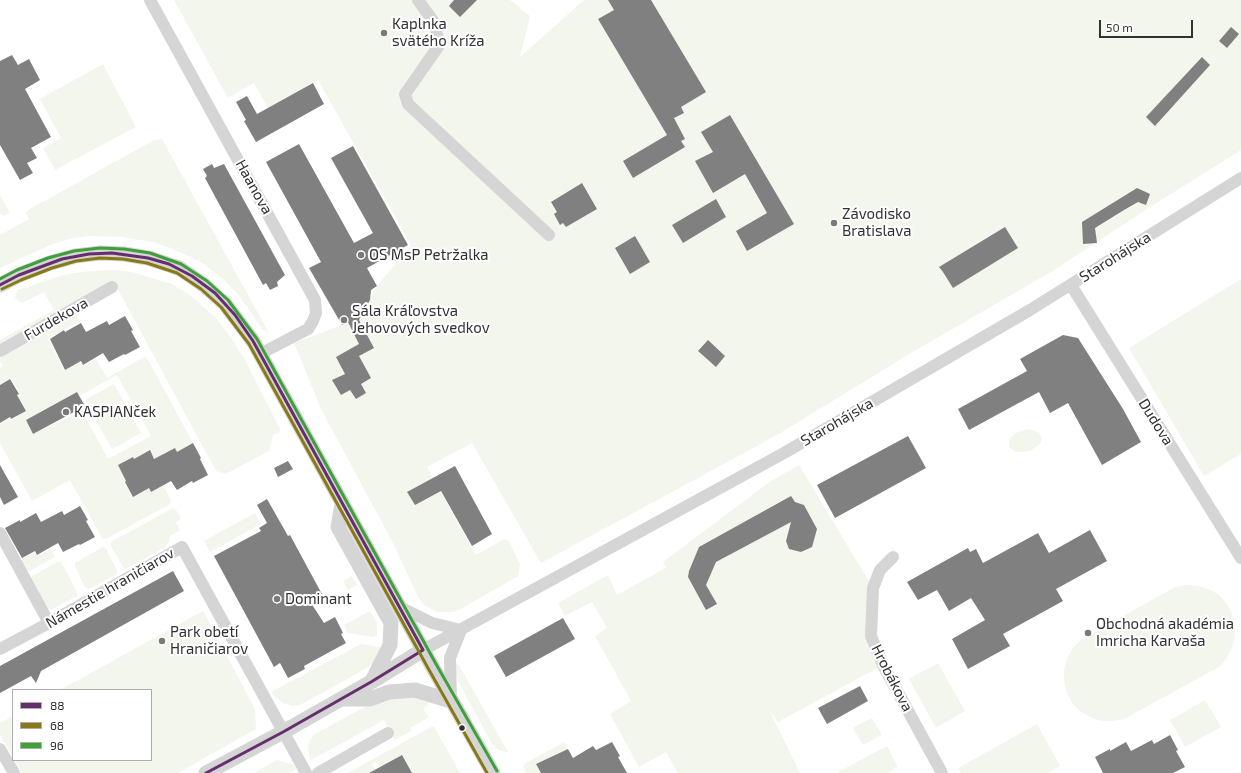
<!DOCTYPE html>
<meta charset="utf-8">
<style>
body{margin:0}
#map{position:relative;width:1241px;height:773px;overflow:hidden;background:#fff;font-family:"Exo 2",sans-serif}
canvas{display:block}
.legend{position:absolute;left:12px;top:689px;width:140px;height:72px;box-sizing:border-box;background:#fff;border:1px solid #adadad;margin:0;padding:5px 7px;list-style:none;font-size:12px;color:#313131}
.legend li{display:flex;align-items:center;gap:8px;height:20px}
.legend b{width:20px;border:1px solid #adadad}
.scale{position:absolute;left:1099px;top:20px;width:94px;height:18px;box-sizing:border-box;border:2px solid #313131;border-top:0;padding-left:5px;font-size:12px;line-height:14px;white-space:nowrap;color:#313131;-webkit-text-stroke:3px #fff;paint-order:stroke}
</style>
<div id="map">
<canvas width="1241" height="773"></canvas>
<ul class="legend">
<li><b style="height:5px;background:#642f6c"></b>88</li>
<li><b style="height:5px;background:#887917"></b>68</li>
<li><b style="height:5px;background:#3fa03b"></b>96</li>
</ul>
<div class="scale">50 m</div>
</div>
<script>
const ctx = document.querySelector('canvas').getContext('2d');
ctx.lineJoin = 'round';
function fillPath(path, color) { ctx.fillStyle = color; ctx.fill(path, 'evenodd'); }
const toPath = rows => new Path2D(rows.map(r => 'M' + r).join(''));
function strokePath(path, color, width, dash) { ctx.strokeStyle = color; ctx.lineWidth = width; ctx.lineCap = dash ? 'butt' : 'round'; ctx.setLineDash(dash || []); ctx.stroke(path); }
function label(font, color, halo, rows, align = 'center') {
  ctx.font = font + ' "Exo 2",sans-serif'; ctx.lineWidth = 4; ctx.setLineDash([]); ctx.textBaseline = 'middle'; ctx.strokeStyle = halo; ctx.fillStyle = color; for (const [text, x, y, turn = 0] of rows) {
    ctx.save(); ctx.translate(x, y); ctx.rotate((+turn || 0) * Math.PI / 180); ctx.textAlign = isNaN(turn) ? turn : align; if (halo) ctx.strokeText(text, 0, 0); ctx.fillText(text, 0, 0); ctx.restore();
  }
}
const green = toPath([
 [174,0,510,0,530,16,520,57,584,0,1241,0,1241,150,1155,204,1051,272,911,353,777,435,541,563,472,443,427,467,476,555,504,539,509,541,520,564,518,576,459,610,452,612,436,612,423,604,418,597,392,541,321,409,294,343,342,325,362,314,377,286,411,245,318,80,268,108,254,83,228,98],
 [103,64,136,127,55,170,43,148,61,138,40,99],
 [162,139,269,333,263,330,237,293,224,280,204,264,197,260,168,247,153,242,121,237,89,236,69,239,50,245,0,268,0,235,29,219,26,213,28,210,154,140],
 [0,195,10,213,3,216,0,213],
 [114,270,132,272,172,284,190,295,216,318,232,339,246,362,281,431,273,435,269,451,226,474,216,471,114,282,0,345,0,340,54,310,44,292,22,303,18,301,15,298,16,294,18,290,67,274,91,271],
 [1241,279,1241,454,1204,476,1129,348],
 [73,315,77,315,80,321,48,338,64,371,80,362,83,366,96,359,107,378,144,357,147,358,193,443,181,450,178,454,175,448,163,455,158,467,149,450,137,457,135,461,132,457,118,466,125,478,129,480,125,482,133,497,145,490,147,486,151,492,163,485,171,500,170,504,106,539,102,538,70,480,32,501,0,443,0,424,9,418,11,420,26,411,18,395,20,394,11,378,0,384,0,368,3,366,0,361,1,355],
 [117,375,151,436,108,459,82,411,33,434,26,420,77,392,79,396],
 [114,384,141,433,112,449,85,400],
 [1027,429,1036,431,1039,433,1042,439,1040,444,1030,451,1016,452,1009,447,1009,441,1011,437,1016,433],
 [799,465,873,588,871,636,883,665,778,722,769,710,800,773,678,773,666,752,639,767,610,714,631,701,595,636,607,628,592,602,565,616,558,603,608,575,617,595,666,568,663,562,771,481],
 [173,508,176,510,180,516,180,520,175,522,180,530,170,536,169,542,165,547,126,569,123,567,111,546,111,542],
 [255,513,261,524,210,552,204,541],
 [103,547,106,549,117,570,117,574,89,589,85,587,75,566,75,563],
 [51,549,55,557,30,571,26,570,20,561,34,553,33,551,34,550,37,556],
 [57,562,61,562,77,592,77,596,51,610,47,608,31,580,32,576],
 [352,576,357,585,348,590,343,581],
 [1186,585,1198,586,1209,589,1219,595,1227,604,1232,614,1235,625,1235,637,1232,648,1226,659,1219,667,1124,719,1113,721,1101,721,1090,717,1080,711,1072,703,1067,693,1064,681,1064,670,1067,658,1073,648,1081,640,1175,587],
 [203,611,255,709,256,729,178,773,22,773,14,760,151,760,151,690,60,690],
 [370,611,377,623,377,635,373,637,348,633,344,625],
 [361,644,384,648,376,660,367,668,300,705,292,706,283,703,276,698,271,692],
 [938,663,965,711,936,728,909,679],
 [457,664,459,665,508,752,500,751,492,744,458,681,455,666],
 [409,693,429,702,424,710,429,717,410,728,411,731,395,740,384,720,311,760,310,759,308,747,310,740,315,734,376,701],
 [1205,700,1221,727,1185,747,1170,720],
 [13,716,13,757,0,735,0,723],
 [872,718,882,735,863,745,853,728],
 [1037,724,1060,766,1047,773,961,773,958,768],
 [431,727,434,727,436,730,460,773,412,773,401,755,380,767,376,761,372,764,375,770,370,773,348,773],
 [564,742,568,749,536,764,541,773,526,773,523,766,526,763],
 [887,746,898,767,887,773,838,773,838,772],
 [277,760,294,765,296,769,289,773,254,773]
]);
const building = toPath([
 [454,0,477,0,460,17,449,6],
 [608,0,651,0,706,92,681,107,684,113,674,118,685,139,681,141,685,147,633,178,623,161,667,135,598,19,614,10],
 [1231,27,1239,34,1227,48,1219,41],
 [12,55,18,65,29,59,40,80,25,89,51,137,31,148,37,158,27,163,33,173,20,180,0,145,0,61],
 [1202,57,1210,65,1155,126,1146,117],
 [313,83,324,104,256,142,244,121,246,120,236,102,247,96,257,114],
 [730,115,794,224,747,251,736,231,767,213,745,174,713,193,695,161,713,152,701,132],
 [299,144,354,243,373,233,331,158,353,146,408,245,367,268,377,286,371,290,370,300,359,320,374,348,359,356,371,378,361,384,366,393,356,399,350,390,341,395,332,380,345,374,336,357,359,344,348,322,342,325,309,268,321,262,266,162],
 [212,164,214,168,224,164,285,275,277,282,278,286,270,290,266,283,263,285,205,178,207,176,203,169],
 [582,183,597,209,566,227,563,223,560,225,554,214,557,212,551,202],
 [1137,188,1150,194,1146,205,1138,202,1124,210,1095,228,1097,243,1083,244,1082,222],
 [716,199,726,217,683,243,672,225],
 [1005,227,1018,248,953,288,943,272,939,267],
 [635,236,650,262,630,274,615,248],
 [125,316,133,330,131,331,140,347,125,355,124,354,109,362,103,353,83,365,81,361,65,370,50,339,64,330,65,332,81,323,86,332,107,321,109,325],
 [1063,335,1078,338,1123,409,1141,442,1102,465,1068,403,1050,413,1039,392,969,430,958,409,1027,371,1020,359],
 [708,340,725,356,716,367,698,351],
 [10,379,19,394,17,395,26,411,11,419,10,417,0,423,0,385],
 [77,392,85,406,33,434,26,420],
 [908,436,926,468,835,518,817,485],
 [193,443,201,458,200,459,208,475,193,483,192,481,177,490,171,481,151,492,149,488,133,497,125,482,126,481,118,465,133,457,134,459,150,450,154,459,175,448,177,452],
 [288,461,293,469,278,477,274,468],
 [0,465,18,497,4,505,0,497],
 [455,466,492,534,472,546,441,491,415,505,407,492],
 [791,496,795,502,804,505,817,529,812,547,801,552,789,549,786,541,791,522,716,562,706,585,717,604,706,610,688,577,689,571,699,547],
 [267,499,288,536,290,535,323,596,311,603,324,623,335,617,343,633,341,634,346,643,304,666,305,669,288,678,280,663,274,667,214,556,261,531,259,528,267,523,257,505],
 [80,506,88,520,86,521,95,537,80,545,79,544,63,552,58,543,37,555,35,551,22,558,5,528,20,520,20,522,36,513,41,522,62,511,64,515],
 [1090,530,1107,561,1056,589,1063,601,1003,634,1010,646,968,669,952,639,985,620,971,598,949,611,937,590,918,600,907,582,968,548,970,552,976,549,983,563,1038,533,1049,553],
 [173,571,184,591,41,671,36,683,31,676,0,693,0,666],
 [563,618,575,639,506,677,494,656],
 [860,686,868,701,827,724,818,708],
 [1170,735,1178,750,1176,751,1185,767,1173,773,1103,773,1095,757,1110,749,1110,751,1126,742,1131,751,1152,740,1154,744],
 [612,742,620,756,618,757,627,773,541,773,536,764,568,749,573,758,593,746,596,750],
 [402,755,412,773,369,773]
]);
const minor = toPath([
 [150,0,315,300,316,313,313,321,308,329,260,354],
 [418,0,436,25,438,47,405,94,408,104,549,235],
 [1071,285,1241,558],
 [0,351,112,287],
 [0,533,49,623],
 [893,557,880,570,873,588,871,636,883,665,942,773],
 [398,606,432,623,461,630],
 [0,649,49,623,182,547,306,773],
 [423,650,784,453,1030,310,1241,178],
 [451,700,450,658,461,630],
 [0,749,14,773],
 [318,773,388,733]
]);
const tertiary = toPath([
 [0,285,19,275,50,263,75,256,100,253,124,254,148,258,179,268,204,285,225,304,253,341,432,666,493,773],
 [342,504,338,527,391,623,390,645,372,681],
 [342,699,370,699,389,692,415,690,451,701],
 [206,773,283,732,371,682,423,650]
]);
const bus1 = toPath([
 [0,285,19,275,62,259,89,254,112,253,148,258,169,264,192,276,215,293,235,315,253,341,423,650,371,682,283,732,206,773]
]);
const bus2 = toPath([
 [2,289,21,280,52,268,76,261,100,258,123,259,147,263,177,273,201,289,221,307,249,344,428,668,487,773]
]);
const bus3 = toPath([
 [0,279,17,270,48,258,74,251,100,248,124,249,150,253,181,264,207,281,228,300,257,339,436,664,497,771]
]);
const markers = [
 [384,33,4,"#797979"],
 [834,223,4,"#797979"],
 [361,255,4,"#797979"],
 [344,320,4,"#797979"],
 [66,412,4,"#797979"],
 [277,599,4,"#797979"],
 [1088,633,4,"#797979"],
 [162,641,4,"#797979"],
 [462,728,3.5,"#313131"]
];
const poiNames = [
 ["Kaplnka",392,24],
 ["svätého Kríža",392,41],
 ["Závodisko",842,214],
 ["Bratislava",842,231],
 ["OS MsP Petržalka",369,255],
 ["Sála Kráľovstva",352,311],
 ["Jehovových svedkov",352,328],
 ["KASPIANček",74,412],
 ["Dominant",285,599],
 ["Obchodná akadémia",1096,624],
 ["Imricha Karvaša",1096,641],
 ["Park obetí",170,632],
 ["Hraničiarov",170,649]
];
const streetNames = [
 ["Haanova",254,187,61],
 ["Starohájska",1115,257,-32],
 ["Furdekova",56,319,-30],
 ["Starohájska",837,422,-30],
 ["Dudova",1156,422,58],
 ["Námestie hraničiarov",110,588,-30],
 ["Hrobákova",892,678,63]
];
fillPath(green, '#f3f6ed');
fillPath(building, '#808080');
strokePath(minor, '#d5d5d5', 12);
strokePath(tertiary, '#d5d5d5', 15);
strokePath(bus1, '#642f6c', 3);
strokePath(bus2, '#887917', 3);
strokePath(bus3, '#3fa03b', 3);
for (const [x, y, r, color] of markers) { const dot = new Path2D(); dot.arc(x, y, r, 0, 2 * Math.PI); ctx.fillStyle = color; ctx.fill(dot); strokePath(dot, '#fff', 1.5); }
label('15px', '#313131', '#fff', poiNames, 'left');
label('15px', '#313131', '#fff', streetNames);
</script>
